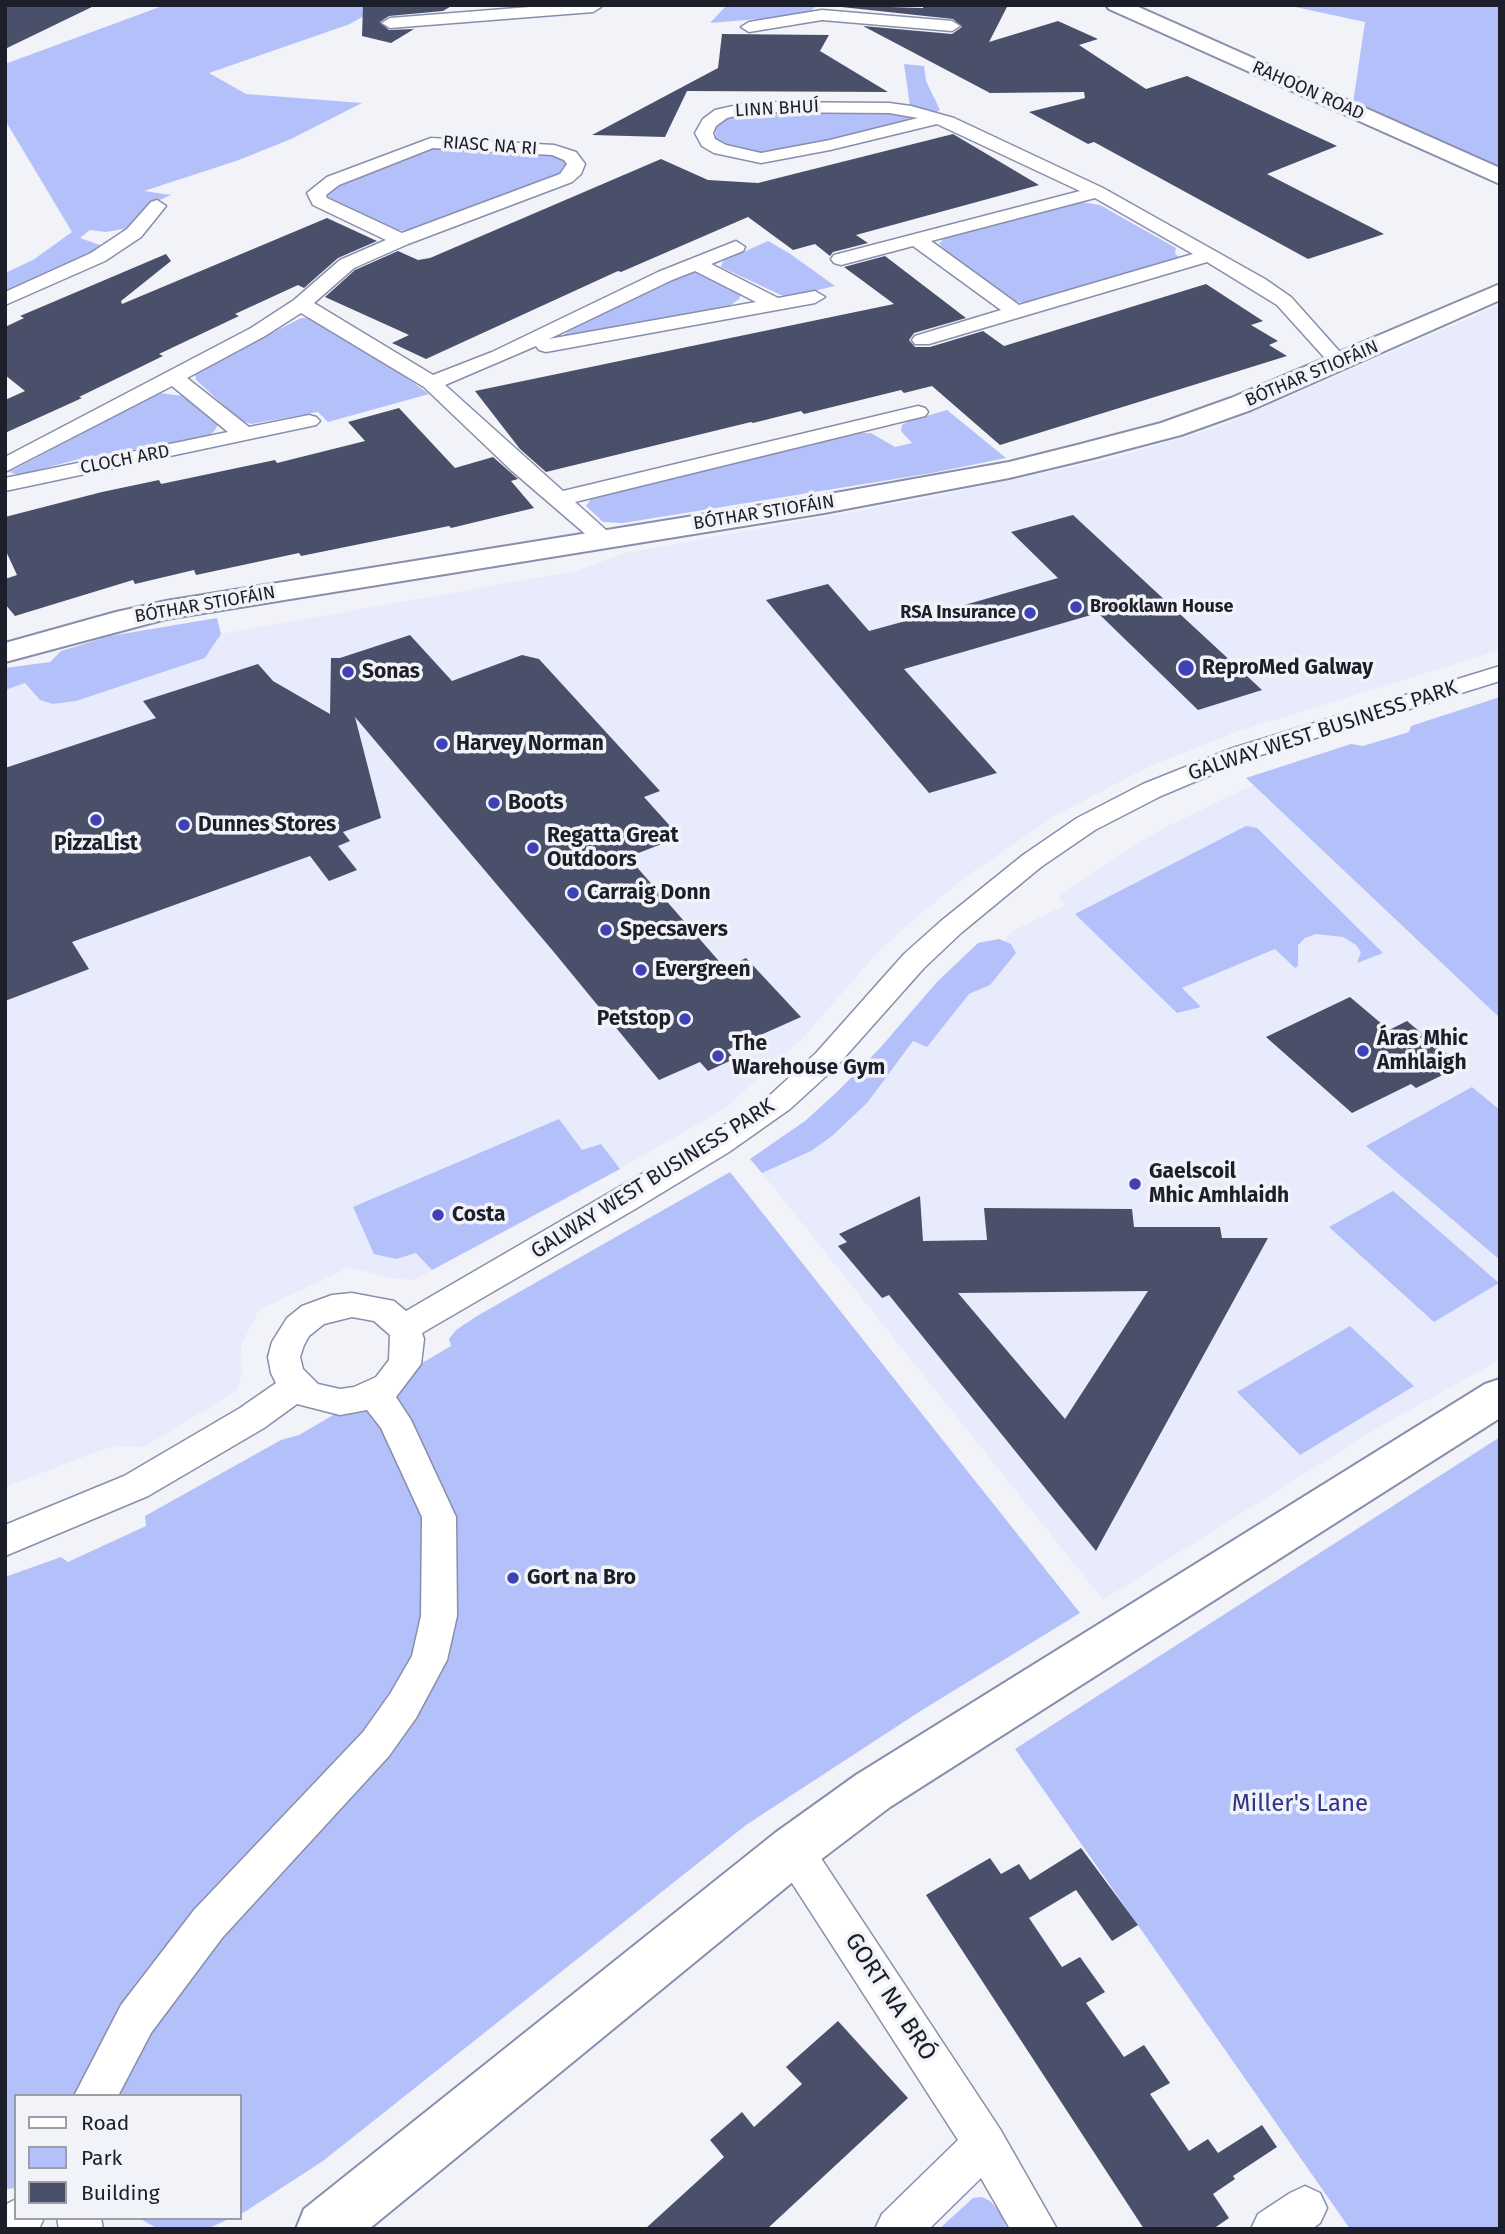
<!DOCTYPE html>
<meta charset="utf-8">
<style>
body{margin:0}
#map{position:relative;width:1505px;height:2234px;overflow:hidden;background:#f1f3f9;font-family:"Fira Sans",sans-serif}
canvas{display:block}
.frame{position:absolute;inset:0;border:7px solid #1c1e29;pointer-events:none}
.legend{position:absolute;left:14px;top:2094px;width:228px;height:126px;box-sizing:border-box;background:#f1f3f9;border:2px solid #9c9ea6;margin:0;padding:9px 12px;list-style:none;font-size:21px;color:#1c1e29}
.legend li{display:flex;align-items:center;gap:14px;height:35px}
.legend b{width:35px;border:2px solid #9c9ea6}
</style>
<div id="map">
<canvas width="1505" height="2234"></canvas>
<div class="frame"></div>
<ul class="legend">
<li><b style="height:9px;background:#fff"></b>Road</li>
<li><b style="height:19px;background:#b4c0fa"></b>Park</li>
<li><b style="height:19px;background:#4a506a"></b>Building</li>
</ul>
</div>
<script>
const ctx = document.querySelector('canvas').getContext('2d');
ctx.lineJoin = 'round';
function fillPath(path, color) { ctx.fillStyle = color; ctx.fill(path, 'evenodd'); }
const toPath = rows => new Path2D(rows.map(r => 'M' + r).join(''));
function strokePath(path, color, width, dash) { ctx.strokeStyle = color; ctx.lineWidth = width; ctx.lineCap = dash ? 'butt' : 'round'; ctx.setLineDash(dash || []); ctx.stroke(path); }
function label(font, color, halo, rows, align = 'center') {
  ctx.font = font + ' "Fira Sans",sans-serif'; ctx.lineWidth = 7; ctx.setLineDash([]); ctx.textBaseline = 'middle'; ctx.strokeStyle = halo; ctx.fillStyle = color; for (const [text, x, y, turn = 0] of rows) {
    ctx.save(); ctx.translate(x, y); ctx.rotate((+turn || 0) * Math.PI / 180); ctx.textAlign = isNaN(turn) ? turn : align; if (halo) ctx.strokeText(text, 0, 0); ctx.fillText(text, 0, 0); ctx.restore();
  }
}
const built = toPath([
 [1500,305,1500,650,1236,732,1148,767,1055,816,968,875,911,922,875,955,803,1038,724,1109,581,1191,414,1280,390,1278,349,1267,259,1310,241,1345,242,1376,235,1392,144,1447,112,1446,5,1487,5,690,25,683,205,658,221,634,576,571,625,553,922,499,1115,458,1218,427],
 [1500,697,1500,1360,1379,1427,1103,1600,762,1173,805,1144,1013,931,1065,905,1059,896,1113,859,1160,830,1253,785,1246,778,1351,744,1363,746,1409,732,1411,726]
]);
const green = toPath([
 [165,5,383,5,350,24,209,73,246,94,362,103,291,139,239,160,144,191,171,195,146,206,129,228,106,232,90,230,80,238,100,245,98,250,5,293,5,273,33,260,72,232,5,120,5,64],
 [727,5,818,5,805,15,710,23],
 [1286,5,1500,5,1500,167,1353,103,1365,22],
 [904,64,924,66,926,81,940,110,937,112,910,106],
 [744,111,903,113,913,117,904,122,839,138,773,152,755,154,723,145,716,138,715,130,718,124,727,117],
 [438,146,552,154,562,157,567,164,566,169,558,176,409,231,396,230,328,197,325,192,331,186],
 [1081,202,1100,205,1137,226,1176,248,1175,254,1181,258,1027,304,1011,300,968,272,939,244,945,237],
 [768,241,789,253,835,286,792,296,781,295,721,267,723,261],
 [692,273,701,273,742,293,739,299,728,307,564,338,562,336,579,324,675,277],
 [301,318,310,318,390,366,429,394,328,422,318,412,251,424,240,420,196,380,195,374,200,370],
 [159,393,184,396,197,404,219,423,215,430,210,435,183,441,83,458,19,475,9,472],
 [947,410,1006,458,932,473,623,523,603,522,586,506,591,499,618,490,851,433,871,433,895,447,912,443,901,431,902,425,909,421],
 [217,618,221,634,205,658,76,701,53,704,40,700,25,683,5,690,5,668,50,662,61,651,110,636],
 [1500,697,1500,1018,1246,778,1351,744,1363,746,1409,732,1411,726],
 [1246,826,1257,828,1383,953,1357,963,1361,952,1356,945,1343,937,1316,934,1305,938,1298,945,1298,966,1295,968,1275,949,1182,988,1201,1007,1177,1013,1075,914],
 [999,939,1011,944,1016,953,990,985,969,994,927,1047,913,1041,867,1103,832,1136,811,1151,762,1173,750,1159,805,1121,838,1091,880,1048,937,982,978,943],
 [1472,1087,1500,1110,1500,1260,1366,1146],
 [559,1119,582,1150,601,1144,620,1169,432,1270,416,1253,396,1259,374,1254,353,1207],
 [730,1172,1080,1613,919,1712,746,1825,323,2161,246,2211,240,2214,240,2096,16,2096,16,2188,5,2189,5,1577,61,1557,68,1562,146,1526,145,1516,281,1440,299,1435,451,1346,449,1339,456,1330,477,1316],
 [1393,1191,1499,1283,1434,1322,1329,1227],
 [1350,1326,1414,1386,1300,1455,1237,1392],
 [1500,1437,1500,2229,1350,2229,1015,1749],
 [982,2197,990,2201,1000,2212,1007,2229,939,2229,973,2198],
 [139,2218,231,2218,207,2229,158,2229]
]);
const building = toPath([
 [5,5,96,5,5,49],
 [363,5,453,5,443,11,389,16,380,22,389,30,414,29,391,43,362,36],
 [823,5,923,8,924,5,1008,5,989,42,1058,21,1098,39,1079,45,1146,89,1187,76,1337,146,1267,174,1384,234,1308,259,1094,142,1088,144,1029,112,1085,98,1084,92,990,93,863,26,952,34,962,27,953,19],
 [722,34,829,35,820,51,888,92,687,91,665,137,592,135,718,68],
 [953,134,1039,185,856,235,868,243,833,252,830,256,815,244,793,250,748,217,621,272,618,271,426,359,392,343,409,335,325,297,355,270,398,251,418,260,430,258,661,159,708,180,758,183],
 [327,218,377,241,338,258,304,288,298,285,235,314,239,316,159,354,163,356,79,397,82,398,5,433,5,400,25,391,5,375,5,327,24,318,20,316,166,254,171,261,121,301,122,304],
 [885,256,966,318,914,333,909,340,915,347,930,347,983,331,1004,346,1206,284,1263,321,1251,325,1278,341,1269,345,1287,356,1000,445,932,386,904,393,901,390,804,414,801,411,753,423,751,422,546,472,520,449,475,391,894,304,844,267],
 [399,408,455,468,493,457,518,479,511,481,534,508,451,528,449,526,301,556,299,553,196,575,194,570,135,584,133,580,15,616,5,604,5,579,17,575,5,549,5,517,102,492,159,480,161,484,275,460,277,463,365,441,348,422],
 [1073,515,1262,690,1198,710,1098,613,904,669,997,773,929,793,766,600,828,584,869,631,975,602,1058,578,1011,532],
 [410,635,452,681,522,655,539,659,660,791,644,797,680,837,628,857,725,968,746,958,801,1017,727,1050,734,1059,708,1071,700,1062,659,1080,553,951,355,717,381,818,343,832,350,841,338,846,357,870,329,881,310,856,72,942,89,969,5,1001,5,768,156,718,143,701,258,664,273,681,330,714,331,658,340,658],
 [1350,997,1389,1030,1407,1021,1461,1066,1416,1088,1411,1084,1352,1113,1266,1037],
 [920,1196,923,1241,987,1240,984,1208,1132,1209,1134,1227,1220,1227,1222,1238,1268,1238,1096,1551,889,1295,882,1298,838,1246,847,1242,839,1234],
 [1148,1291,1065,1419,958,1293],
 [1081,1848,1138,1925,1112,1941,1076,1890,1029,1918,1062,1967,1080,1957,1105,1992,1086,2003,1124,2057,1144,2045,1170,2083,1150,2094,1189,2151,1208,2139,1218,2153,1262,2125,1277,2147,1233,2176,1235,2179,1213,2194,1229,2218,1213,2229,1144,2229,926,1895,990,1858,1001,1874,1019,1864,1030,1880],
 [838,2021,908,2098,767,2229,645,2229,724,2157,710,2140,742,2112,754,2127,802,2084,786,2067]
]);
const minor = toPath([
 [555,5,601,7,593,12,390,28,382,23,390,18,555,5],
 [822,10,952,21,960,26,952,31,822,20,749,32,741,27,749,22,822,10],
 [751,102,889,103,911,106,954,118,1103,188,1265,279,1291,297,1349,362,1346,366,1332,366,1277,305,1207,262,929,344,915,344,912,340,915,336,1001,310,913,246,841,265,834,263,831,259,834,255,1080,191,937,124,830,150,761,163,714,153,702,146,695,133,703,119,715,110,751,102],
 [751,112,889,113,918,118,830,140,761,153,726,145,715,139,713,133,716,126,727,118,751,112],
 [1095,198,1193,254,1019,305,931,241,1095,198],
 [431,138,554,145,576,152,585,164,581,174,572,182,408,244,354,268,314,303,433,375,492,352,658,272,736,241,745,247,743,251,711,264,778,298,815,291,825,297,815,303,546,352,539,350,536,346,445,385,563,491,918,406,925,408,928,412,925,416,575,502,616,539,613,544,605,546,597,544,511,470,424,387,301,313,265,336,187,378,249,427,309,415,316,417,320,421,316,425,5,491,5,478,228,432,172,386,5,472,5,457,251,328,294,300,340,260,386,240,313,205,307,193,327,177,431,138],
 [433,148,552,155,564,160,567,164,560,174,402,233,327,198,326,195,339,185,433,148],
 [695,271,756,302,549,339,672,280,695,271],
 [157,200,166,206,141,237,105,261,5,305,5,292,91,253,127,229,151,202,157,200],
 [1500,666,1500,681,1251,758,1161,796,1095,830,1041,867,961,933,924,968,836,1067,790,1109,729,1152,637,1208,422,1333,424,1339,421,1364,396,1397,411,1420,456,1517,457,1616,447,1660,416,1718,389,1756,222,1938,151,2033,118,2096,74,2096,121,2005,194,1910,363,1732,390,1694,412,1656,421,1616,422,1517,381,1428,367,1410,340,1415,297,1404,264,1428,148,1496,5,1556,5,1525,124,1476,240,1408,276,1383,271,1373,268,1357,272,1342,287,1318,302,1306,332,1295,352,1293,394,1301,406,1311,707,1136,770,1095,816,1053,904,954,941,921,1023,855,1077,818,1143,784,1233,748,1500,666],
 [352,1317,374,1321,390,1335,389,1360,376,1377,354,1387,340,1389,318,1384,303,1369,300,1357,304,1345,309,1336,324,1324,352,1317],
 [793,1832,807,1837,1000,2129,1057,2229,1010,2229,981,2178,929,2229,875,2229,882,2214,958,2140,779,1863,774,1850,779,1837,793,1832],
 [1305,2186,1320,2193,1327,2208,1320,2223,1312,2229,1251,2229,1258,2214,1290,2193,1305,2186],
 [16,2199,16,2218,44,2218,39,2229,5,2229,5,2205,16,2199],
 [57,2218,101,2218,103,2229,59,2229,57,2218]
]);
const tertiary = toPath([
 [1106,5,1134,5,1500,168,1500,184,1109,9,1106,5],
 [1500,284,1500,300,1251,410,1181,435,1093,458,1009,478,824,513,166,619,5,662,5,643,116,612,166,601,824,495,1009,462,1077,445,1161,423,1231,398,1500,284],
 [1500,1379,1500,1418,890,1807,811,1867,369,2229,296,2229,304,2209,775,1833,856,1775,1485,1384,1500,1379]
]);
const markers = [
 [1076,607,7,"#3f42b6"],
 [1030,613,7,"#3f42b6"],
 [1186,668,9,"#3f42b6"],
 [348,672,7,"#3f42b6"],
 [442,744,7,"#3f42b6"],
 [494,803,7,"#3f42b6"],
 [96,820,7,"#3f42b6"],
 [184,825,7,"#3f42b6"],
 [533,848,7,"#3f42b6"],
 [573,893,7,"#3f42b6"],
 [606,930,7,"#3f42b6"],
 [641,970,7,"#3f42b6"],
 [685,1019,7,"#3f42b6"],
 [1363,1051,7,"#3f42b6"],
 [718,1056,7,"#3f42b6"],
 [1135,1184,7,"#3f42b6"],
 [438,1215,7,"#3f42b6"],
 [513,1578,7,"#3f42b6"]
];
const farStreetnames = [
 ["RAHOON ROAD",1308,91,24],
 ["LINN BHUÍ",777,109,-3],
 ["RIASC NA RI",490,146,4],
 ["BÓTHAR STIOFÁIN",1312,374,-23],
 ["CLOCH ARD",125,460,-11],
 ["BÓTHAR STIOFÁIN",764,513,-9],
 ["BÓTHAR STIOFÁIN",205,605,-10]
];
const farPoinames = [
 ["Brooklawn House",1090,607],
 ["RSA Insurance",1016,613,"right"]
];
const poiNames = [
 ["ReproMed Galway",1202,668],
 ["Sonas",362,672],
 ["Harvey Norman",456,744],
 ["Boots",508,803],
 ["Dunnes Stores",198,825],
 ["Regatta Great",547,836],
 ["Outdoors",547,860],
 ["PizzaList",96,844,"center"],
 ["Carraig Donn",587,893],
 ["Specsavers",620,930],
 ["Evergreen",655,970],
 ["Petstop",671,1019,"right"],
 ["Áras Mhic",1377,1039],
 ["Amhlaigh",1377,1063],
 ["The",732,1044],
 ["Warehouse Gym",732,1068],
 ["Gaelscoil",1149,1172],
 ["Mhic Amhlaidh",1149,1196],
 ["Costa",452,1215],
 ["Gort na Bro",527,1578]
];
const streetNames = [
 ["GALWAY WEST BUSINESS PARK",1323,731,-18],
 ["GALWAY WEST BUSINESS PARK",653,1179,-32]
];
const nearParknames = [
 ["Miller's Lane",1300,1804]
];
const nearStreetnames = [
 ["GORT NA BRÓ",890,1997,57]
];
fillPath(built, '#e7ebfb');
fillPath(green, '#b4c0fa');
fillPath(building, '#4a506a');
strokePath(minor, '#888eab', 3);
strokePath(tertiary, '#888eab', 4);
fillPath(minor, '#fff');
fillPath(tertiary, '#fff');
for (const [x, y, r, color] of markers) { const dot = new Path2D(); dot.arc(x, y, r, 0, 2 * Math.PI); ctx.fillStyle = color; ctx.fill(dot); strokePath(dot, '#f1f3f9', 2.5); }
label('18px', '#1c1e29', '#f1f3f9', farStreetnames);
label('bold 18px', '#1c1e29', '#f1f3f9', farPoinames, 'left');
label('bold 21px', '#1c1e29', '#f1f3f9', poiNames, 'left');
label('21px', '#1c1e29', '#f1f3f9', streetNames);
label('24px', '#303487', '#f1f3f9', nearParknames);
label('24px', '#1c1e29', '#f1f3f9', nearStreetnames);
</script>
